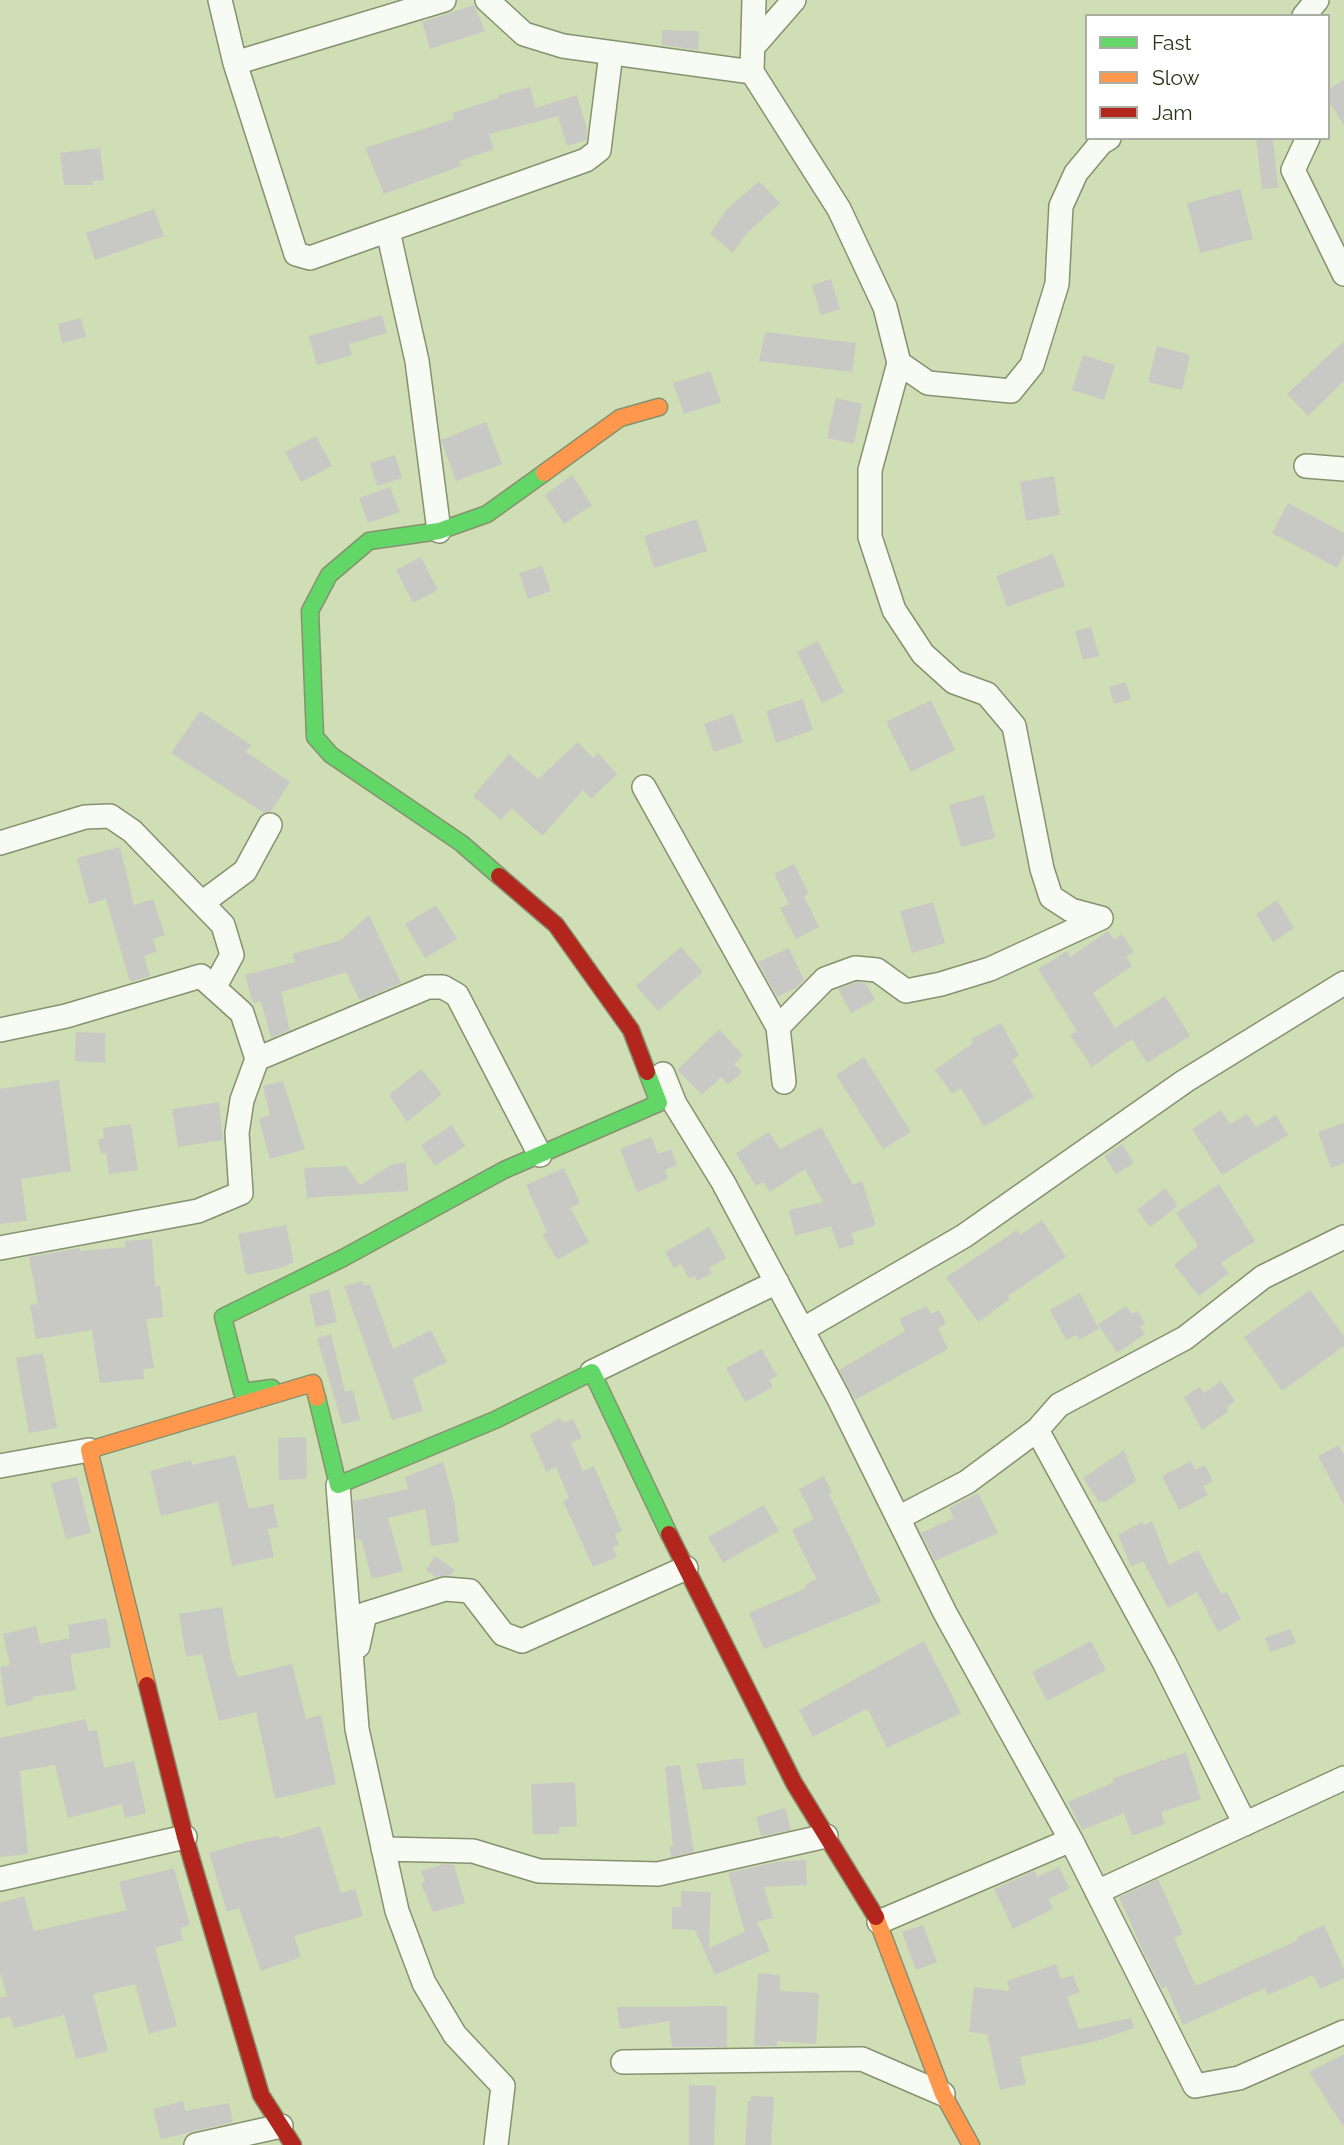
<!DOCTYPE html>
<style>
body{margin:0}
#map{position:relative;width:1344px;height:2145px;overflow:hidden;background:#cfdeb4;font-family:Raleway,sans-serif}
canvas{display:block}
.legend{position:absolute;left:1085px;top:14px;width:245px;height:126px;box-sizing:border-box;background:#fff;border:2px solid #aaaea2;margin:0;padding:9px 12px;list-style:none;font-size:21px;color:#2b3516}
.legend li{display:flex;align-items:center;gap:14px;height:35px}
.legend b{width:35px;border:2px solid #aaaea2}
</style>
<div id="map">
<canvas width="1344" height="2145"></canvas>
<ul class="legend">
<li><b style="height:9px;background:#63d668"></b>Fast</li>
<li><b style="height:9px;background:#ff974d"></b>Slow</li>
<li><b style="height:9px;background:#b3261e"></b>Jam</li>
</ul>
</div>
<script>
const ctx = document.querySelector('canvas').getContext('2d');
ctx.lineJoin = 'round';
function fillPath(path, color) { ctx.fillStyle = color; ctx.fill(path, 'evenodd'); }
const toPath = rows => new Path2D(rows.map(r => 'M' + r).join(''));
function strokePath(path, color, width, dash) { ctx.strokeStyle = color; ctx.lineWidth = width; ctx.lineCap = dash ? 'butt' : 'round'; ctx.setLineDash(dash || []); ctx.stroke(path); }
const building = toPath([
 [474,5,485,31,430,49,422,22],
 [662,30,699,31,698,50,662,45],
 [1344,80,1344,126,1328,100,1328,90],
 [530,87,535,108,577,95,587,129,586,140,567,146,558,116,489,134,494,149,459,161,461,166,384,194,365,148,454,119,452,113,499,98,498,95],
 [1256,138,1273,138,1278,188,1262,189],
 [100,148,104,180,92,181,93,185,64,185,60,153],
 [759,181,780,203,746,234,733,253,710,234,726,210],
 [1240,189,1253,239,1200,253,1187,203],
 [154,209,164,236,95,260,86,233],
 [831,279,840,309,821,315,812,285],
 [382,315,387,333,349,344,352,355,317,365,309,336],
 [81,318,86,337,62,343,58,324],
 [765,332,856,343,852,372,759,361],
 [1344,341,1344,381,1308,416,1287,394],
 [1157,346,1190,355,1182,390,1148,382],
 [1083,355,1115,365,1104,400,1072,390],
 [710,371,721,402,684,414,673,383],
 [836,398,862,404,854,444,827,438],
 [486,422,502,464,456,481,441,440],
 [316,436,332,466,301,482,285,452],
 [395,455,402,478,377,486,370,463],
 [572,475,592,505,564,524,545,495],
 [1054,476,1060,515,1026,521,1020,482],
 [390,487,400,512,368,523,359,498],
 [1288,503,1344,533,1344,554,1337,568,1272,533],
 [697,519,707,551,654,568,644,536],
 [1053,554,1065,586,1007,607,996,576],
 [421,557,438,590,413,603,396,570],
 [542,566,551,591,528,599,519,573],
 [1091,627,1099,656,1083,660,1075,631],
 [818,641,844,692,822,703,797,652],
 [1126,682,1131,699,1114,704,1109,687],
 [803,699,813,730,776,743,766,711],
 [931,700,955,750,911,772,886,722],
 [200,711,251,745,246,752,290,782,271,811,264,813,171,753],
 [733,714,743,742,714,752,704,724],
 [578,742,593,758,598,753,617,774,591,799,583,790,542,836,512,808,501,820,473,796,509,754,538,779],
 [984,795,995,838,961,847,949,805],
 [120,847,134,905,153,899,165,935,153,939,157,951,144,956,150,976,130,982,106,899,89,904,77,858],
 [794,864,809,894,804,896,819,927,796,939,780,908,789,904,774,874],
 [1277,900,1294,928,1273,942,1256,914],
 [933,902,945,943,912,953,900,911],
 [436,905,457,939,425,958,405,924],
 [369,915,401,983,360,1001,346,972,281,992,290,1030,271,1038,261,1001,253,1003,245,975,295,962,292,954,341,940],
 [1108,931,1114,940,1122,934,1134,952,1126,957,1132,966,1093,993,1115,1028,1165,996,1190,1036,1147,1063,1132,1039,1092,1067,1070,1035,1077,1031,1038,969,1067,951,1070,957],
 [681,947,703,972,658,1011,636,986],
 [789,948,804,980,796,988,777,997,758,962],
 [857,982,866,983,875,1000,851,1013,838,989],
 [1001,1023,1019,1056,1012,1060,1034,1097,984,1127,961,1088,952,1094,935,1070,973,1043,971,1039],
 [719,1029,743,1055,734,1064,742,1072,728,1085,721,1077,702,1095,677,1070],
 [76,1032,105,1033,105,1063,75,1061],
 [864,1057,911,1132,883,1149,836,1075],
 [421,1069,442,1094,407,1122,389,1095],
 [59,1080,71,1171,21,1179,27,1221,0,1224,0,1089],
 [283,1081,305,1149,270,1159,259,1119,270,1115,263,1086],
 [219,1102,223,1140,178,1147,172,1109],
 [1221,1110,1230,1124,1247,1114,1256,1127,1276,1115,1288,1135,1222,1175,1192,1129],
 [1344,1123,1344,1163,1331,1168,1318,1132],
 [131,1124,138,1170,109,1174,106,1153,101,1154,98,1139,104,1138,103,1128],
 [452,1125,465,1146,435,1166,421,1145],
 [821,1127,853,1185,862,1181,876,1225,851,1233,855,1244,839,1249,831,1226,795,1236,789,1210,823,1202,805,1169,770,1192,763,1182,756,1186,736,1153,769,1132,780,1149],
 [651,1137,658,1154,671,1149,677,1165,665,1170,668,1179,637,1192,620,1149],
 [1122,1144,1134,1163,1116,1174,1104,1156],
 [406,1163,408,1191,307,1198,304,1168,346,1166,360,1185,393,1164],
 [564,1168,580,1203,570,1208,589,1242,557,1260,543,1235,547,1232,526,1185],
 [1219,1184,1255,1241,1221,1263,1229,1273,1199,1296,1174,1265,1198,1246,1176,1213],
 [1165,1188,1178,1206,1150,1227,1137,1210],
 [1042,1220,1066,1257,1008,1296,1010,1299,978,1322,946,1277,1017,1230,1020,1235],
 [286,1225,294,1262,280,1268,246,1275,238,1234],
 [709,1227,726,1258,709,1268,712,1273,697,1281,694,1276,689,1279,681,1264,674,1268,665,1252],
 [152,1239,155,1286,160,1286,163,1317,146,1319,154,1368,143,1369,144,1379,100,1383,92,1330,36,1339,30,1305,38,1304,29,1257,80,1248,80,1251,126,1247,125,1241],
 [363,1281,364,1286,370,1284,393,1349,431,1330,447,1362,413,1379,423,1411,392,1420,344,1286],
 [329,1289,337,1322,316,1327,309,1295],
 [1310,1290,1344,1336,1344,1346,1282,1391,1244,1337],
 [1080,1293,1099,1329,1079,1340,1077,1335,1066,1340,1050,1310],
 [927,1306,931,1314,939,1310,946,1324,938,1328,948,1349,855,1400,839,1370,905,1331,899,1319],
 [1126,1306,1132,1314,1137,1311,1145,1323,1140,1327,1145,1334,1117,1353,1098,1324],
 [331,1334,345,1392,353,1390,360,1420,342,1424,317,1338],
 [762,1349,777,1376,769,1380,773,1387,745,1402,726,1368],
 [43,1353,57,1428,29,1433,16,1358],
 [1221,1381,1235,1401,1227,1407,1229,1411,1202,1430,1184,1397,1199,1387,1204,1393],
 [560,1418,563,1423,573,1419,582,1438,571,1443,583,1471,594,1466,622,1531,615,1534,619,1545,613,1547,617,1557,593,1567,563,1501,569,1498,556,1467,546,1472,530,1435],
 [306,1437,307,1479,279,1480,278,1438],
 [1339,1445,1344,1456,1344,1505,1318,1456],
 [1124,1450,1136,1481,1105,1502,1099,1502,1083,1478],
 [235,1455,249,1509,273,1504,278,1527,268,1529,274,1557,232,1566,218,1502,161,1516,150,1471,191,1460,192,1465],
 [1191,1461,1195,1470,1205,1465,1213,1481,1203,1486,1208,1495,1179,1510,1162,1476],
 [443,1462,454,1501,459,1542,431,1546,425,1509,388,1518,403,1571,372,1579,361,1539,356,1540,353,1501,408,1489,405,1477],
 [824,1476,832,1493,829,1494,881,1602,764,1649,749,1613,806,1588,805,1585,816,1579,792,1530,814,1519,799,1489],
 [77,1477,91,1533,66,1539,51,1483],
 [978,1493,998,1533,935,1561,921,1533,954,1518,949,1508],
 [764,1505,779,1531,723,1563,708,1537],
 [1152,1521,1169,1565,1198,1550,1221,1594,1227,1592,1241,1619,1218,1632,1197,1592,1168,1608,1143,1561,1131,1566,1118,1535,1142,1522,1144,1525],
 [435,1556,455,1570,451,1575,436,1577,426,1570],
 [222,1607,231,1658,238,1677,292,1664,306,1719,321,1715,336,1784,275,1799,256,1712,219,1721,202,1654,186,1657,179,1614],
 [106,1618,111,1647,70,1655,76,1690,32,1697,33,1700,6,1707,0,1667,10,1665,3,1634,36,1626,40,1644,70,1638,68,1625],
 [1290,1629,1296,1643,1270,1652,1265,1638],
 [924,1641,961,1713,887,1748,869,1711,866,1709,813,1737,799,1710],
 [1091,1641,1106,1670,1047,1701,1032,1672],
 [86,1719,88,1731,97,1730,104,1768,134,1761,146,1813,125,1818,122,1804,68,1818,55,1765,20,1771,28,1854,0,1857,0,1738],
 [1186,1752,1201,1799,1161,1812,1165,1824,1132,1836,1124,1813,1082,1830,1068,1802,1114,1782,1112,1779],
 [743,1758,746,1785,703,1790,696,1764],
 [680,1765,694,1852,671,1857,670,1846,673,1846,665,1767],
 [575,1782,577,1826,559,1827,559,1834,533,1834,531,1784],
 [785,1808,791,1830,761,1836,756,1817],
 [320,1826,341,1893,355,1889,363,1916,294,1936,301,1957,261,1971,239,1908,227,1912,209,1853,251,1841,279,1836,280,1839],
 [806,1860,807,1885,764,1887,773,1918,757,1922,770,1951,715,1975,695,1930,672,1929,672,1907,681,1907,681,1891,711,1892,709,1948,745,1932,728,1873,776,1862],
 [444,1864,454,1865,465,1903,433,1912,421,1883,425,1882,421,1871],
 [1059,1867,1070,1889,1048,1899,1053,1909,1013,1929,994,1889,1034,1871,1037,1877],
 [174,1868,190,1925,180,1928,183,1940,155,1948,177,2026,149,2034,135,1984,93,1994,108,2051,76,2059,64,2015,14,2028,10,2016,0,2019,0,1998,7,1996,0,1972,0,1903,24,1896,34,1931,127,1910,119,1882],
 [1158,1879,1183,1934,1174,1938,1196,1986,1298,1940,1297,1937,1324,1925,1344,1969,1344,1978,1320,1989,1313,1975,1268,1995,1265,1988,1183,2025,1166,1986,1162,1989,1145,1956,1119,1897],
 [923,1925,937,1962,916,1970,902,1932],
 [1056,1964,1061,1979,1073,1975,1080,1992,1067,1997,1079,2029,1131,2018,1134,2028,1097,2041,1020,2057,1026,2084,1000,2090,987,2034,969,2032,974,1987,1010,1991,1007,1981],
 [758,1973,780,1975,780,1991,819,1993,816,2044,777,2041,777,2046,754,2046],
 [727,2006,727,2047,672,2047,669,2021,620,2029,617,2007],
 [1344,2054,1344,2128,1309,2072],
 [689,2085,716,2086,714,2145,689,2145],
 [751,2096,774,2097,771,2145,745,2145,748,2101,751,2101],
 [183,2101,185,2111,229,2103,233,2122,161,2139,153,2109]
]);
const street = toPath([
 [220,0,235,63,296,254,310,258,586,160,599,150,611,53],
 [487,0,524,34,563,46,752,72],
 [754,0,752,72,839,209,885,307,899,363,928,383,1011,391,1032,365,1057,284,1061,206,1076,173,1101,143,1109,138],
 [1304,16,1317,0],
 [753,47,794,0],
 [235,63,444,0],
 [1308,138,1293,170,1344,274],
 [388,231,417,361,439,531],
 [899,363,870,470,870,537,894,610,923,654,954,682,987,694,1014,726,1042,869,1051,897,1071,910,1101,918],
 [1306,466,1344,469],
 [644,787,778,1027,784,1082],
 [0,843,85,817,110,816,132,831,223,925,232,955,214,988],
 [202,903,245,871,270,825],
 [778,1027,825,979,855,968,877,970,906,991,941,984,990,969,1101,918],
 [0,1030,66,1016,201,976,242,1013,257,1059,242,1100,237,1133,241,1193,198,1211,0,1248],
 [257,1059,428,987,443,987,457,995,540,1155],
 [663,1074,675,1104,723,1182,838,1397,945,1613,1071,1840],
 [802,1330,964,1236,1185,1081,1344,983],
 [592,1372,777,1282],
 [1037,1430,1164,1662,1245,1824],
 [0,1466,89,1450],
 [338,1485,357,1729,397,1911,424,1983,455,2035,503,2086,496,2145],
 [898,1518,967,1482,1037,1430,1059,1405,1185,1338,1263,1277,1344,1237],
 [358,1646,365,1614,445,1589,470,1591,503,1634,522,1641,686,1568],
 [383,1849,473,1851,539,1871,658,1874,826,1836],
 [0,1879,185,1837],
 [1097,1892,1344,1778],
 [879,1922,1071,1840,1195,2086,1239,2078,1344,2032],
 [623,2062,862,2059,943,2094],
 [196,2145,281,2126]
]);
const fast = toPath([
 [499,876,461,843,331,755,315,737,310,611,329,575,369,541,439,531,487,514,544,473],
 [272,1388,242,1392,223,1317,343,1258,504,1170,659,1103,647,1072],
 [317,1398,338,1485,495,1420,592,1372,669,1534]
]);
const slow = toPath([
 [544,473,620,418,659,407],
 [147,1685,89,1450,313,1383,317,1398],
 [876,1917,943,2094,971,2145]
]);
const jam = toPath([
 [499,876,556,925,631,1030,647,1072],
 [669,1534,794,1783,876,1917],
 [147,1685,185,1837,261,2095,293,2145]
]);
fillPath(building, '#c8c9c4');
strokePath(street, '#869170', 26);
strokePath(fast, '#869170', 19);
strokePath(slow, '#869170', 19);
strokePath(jam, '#869170', 19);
strokePath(street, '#f8faf4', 23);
strokePath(fast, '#63d668', 16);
strokePath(slow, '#ff974d', 16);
strokePath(jam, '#b3261e', 16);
</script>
